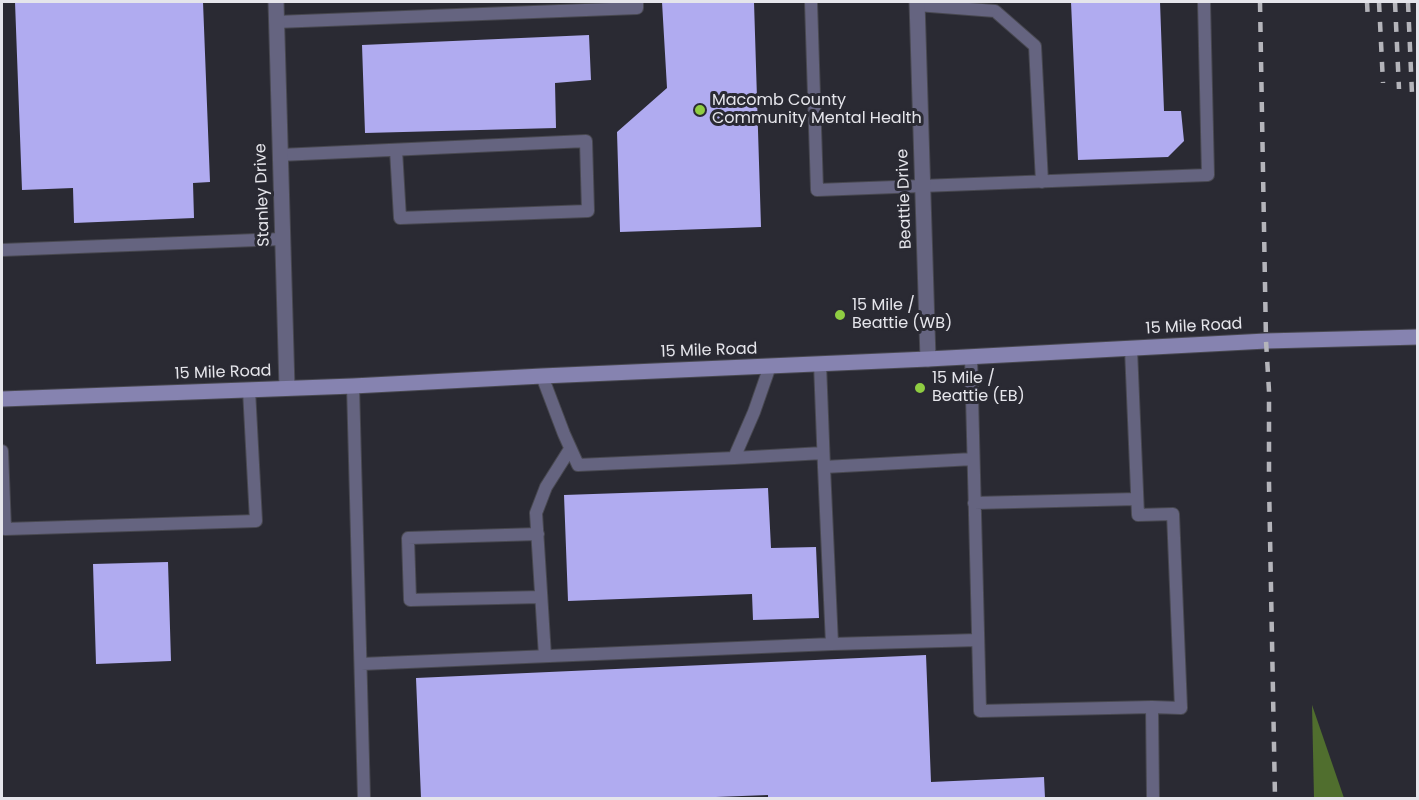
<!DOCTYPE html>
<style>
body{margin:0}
#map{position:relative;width:1419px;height:800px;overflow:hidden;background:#2a2a33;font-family:Poppins,sans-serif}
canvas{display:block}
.frame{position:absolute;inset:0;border:3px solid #e5e5eb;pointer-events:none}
</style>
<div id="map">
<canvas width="1419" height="800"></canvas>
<div class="frame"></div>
</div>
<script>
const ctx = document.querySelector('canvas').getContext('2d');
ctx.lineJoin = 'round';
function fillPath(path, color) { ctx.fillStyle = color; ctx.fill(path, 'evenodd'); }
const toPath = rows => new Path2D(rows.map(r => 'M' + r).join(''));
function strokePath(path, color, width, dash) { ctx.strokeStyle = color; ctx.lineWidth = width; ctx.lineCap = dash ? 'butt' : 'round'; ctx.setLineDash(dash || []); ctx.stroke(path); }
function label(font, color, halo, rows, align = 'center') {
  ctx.font = font + ' Poppins,sans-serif'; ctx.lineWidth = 6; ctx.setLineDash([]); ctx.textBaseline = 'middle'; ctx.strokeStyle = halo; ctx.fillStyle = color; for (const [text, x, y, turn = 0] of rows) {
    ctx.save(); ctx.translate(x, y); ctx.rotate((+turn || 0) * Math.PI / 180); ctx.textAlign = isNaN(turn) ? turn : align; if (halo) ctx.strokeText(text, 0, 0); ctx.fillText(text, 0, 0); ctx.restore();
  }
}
const forest = toPath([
 [1312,705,1344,798,1314,798]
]);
const building = toPath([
 [15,2,203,2,210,182,193,183,194,218,74,223,73,188,22,190],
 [662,2,754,2,761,227,620,232,617,132,667,88],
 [1071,2,1160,2,1164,111,1181,111,1184,141,1168,157,1078,160],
 [589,35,591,80,555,83,556,128,365,133,362,45],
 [768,488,771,548,816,547,819,618,753,620,752,594,568,601,564,495],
 [168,562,171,661,96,664,93,564],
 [926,655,931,782,1044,777,1045,798,768,798,768,795,690,798,421,798,416,678]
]);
const lane = toPath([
 [811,2,817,190,1208,175,1204,2],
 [917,5,995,11,1035,46,1042,182],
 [276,22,637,8,637,2],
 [280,155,586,141,588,211,400,218,396,150],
 [2,250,282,239],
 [1131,349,1138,515,1173,514,1181,708,1152,707],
 [971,357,980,711,1152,707,1153,798],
 [820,364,824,467,973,459],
 [542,376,564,434,578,465,734,458,754,412,770,366],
 [353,386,364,798],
 [2,451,5,529,256,521,249,390],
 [734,458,823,453],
 [824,467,832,644,978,640],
 [974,503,1137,499],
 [538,534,408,538,410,600,541,597],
 [545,656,536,513,546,487,570,449],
 [361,664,832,644]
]);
const street = toPath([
 [276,2,287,388],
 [917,2,928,359]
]);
const secondary = toPath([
 [2,399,353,386,542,376,928,359,1266,341,1418,337]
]);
const rail = toPath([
 [1260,2,1266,341,1269,391,1269,483,1275,798],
 [1367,2,1368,21],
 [1379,2,1383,83],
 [1395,2,1399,89],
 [1408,2,1412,94]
]);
const markers = [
 [700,110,6,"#8fcd42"],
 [840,315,6,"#8fcd42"],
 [920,388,6,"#8fcd42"]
];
const poiNames = [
 ["Macomb County",712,101],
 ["Community Mental Health",712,119],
 ["15 Mile /",852,306],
 ["Beattie (WB)",852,324],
 ["15 Mile /",932,379],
 ["Beattie (EB)",932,397]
];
const streetNames = [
 ["Stanley Drive",263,195,-92],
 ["Beattie Drive",905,199,-92],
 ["15 Mile Road",1194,327,-3],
 ["15 Mile Road",709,351,-2],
 ["15 Mile Road",223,373,-2]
];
fillPath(forest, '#506e2e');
fillPath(building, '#b0abf0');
strokePath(lane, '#484850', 14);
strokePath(street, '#484850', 17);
strokePath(secondary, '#484850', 17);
strokePath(lane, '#656480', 12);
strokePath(street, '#656480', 15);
strokePath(secondary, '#8683b0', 15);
strokePath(rail, '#b4b4ba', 4.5, [10, 10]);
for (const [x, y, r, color] of markers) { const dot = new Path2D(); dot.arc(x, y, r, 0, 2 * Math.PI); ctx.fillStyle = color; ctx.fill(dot); strokePath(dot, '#2a2a33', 2); }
label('16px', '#e5e5eb', '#2a2a33', poiNames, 'left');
label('16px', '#e5e5eb', '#2a2a33', streetNames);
</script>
